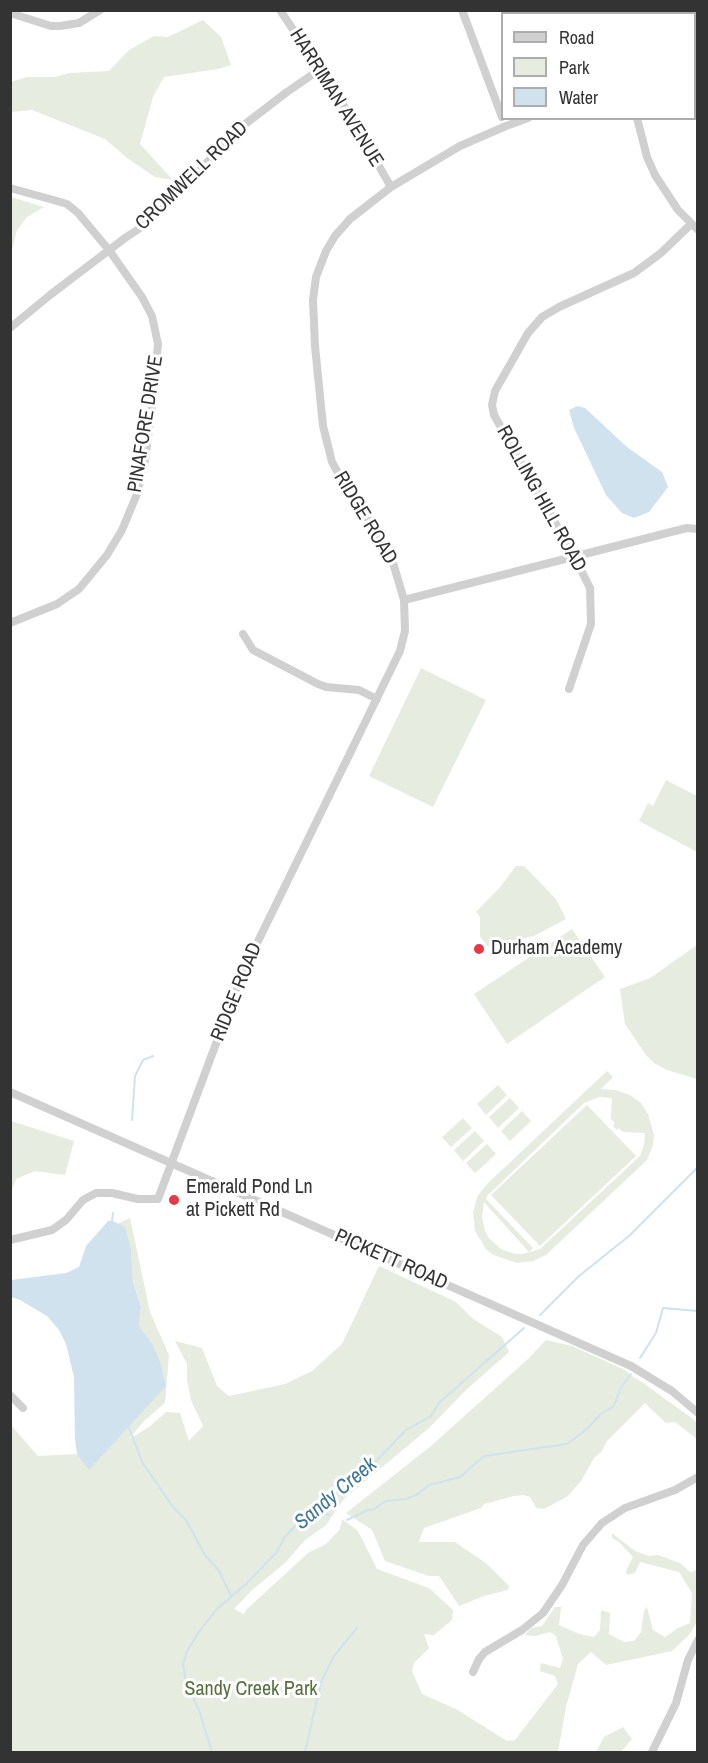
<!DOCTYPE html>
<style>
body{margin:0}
#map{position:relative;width:708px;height:1763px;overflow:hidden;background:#fff;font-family:"Archivo Narrow",sans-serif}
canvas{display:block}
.frame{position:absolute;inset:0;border:12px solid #333;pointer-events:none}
.legend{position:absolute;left:501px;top:12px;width:195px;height:108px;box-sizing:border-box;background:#fff;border:2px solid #adadad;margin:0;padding:8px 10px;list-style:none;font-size:18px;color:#333}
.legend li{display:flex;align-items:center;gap:12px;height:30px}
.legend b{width:30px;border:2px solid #adadad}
</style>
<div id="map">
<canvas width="708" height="1763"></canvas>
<div class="frame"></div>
<ul class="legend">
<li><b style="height:8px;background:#d0d0d0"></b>Road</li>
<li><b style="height:16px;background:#e6ecdf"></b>Park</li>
<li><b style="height:16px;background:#cfe2ee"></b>Water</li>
</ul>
</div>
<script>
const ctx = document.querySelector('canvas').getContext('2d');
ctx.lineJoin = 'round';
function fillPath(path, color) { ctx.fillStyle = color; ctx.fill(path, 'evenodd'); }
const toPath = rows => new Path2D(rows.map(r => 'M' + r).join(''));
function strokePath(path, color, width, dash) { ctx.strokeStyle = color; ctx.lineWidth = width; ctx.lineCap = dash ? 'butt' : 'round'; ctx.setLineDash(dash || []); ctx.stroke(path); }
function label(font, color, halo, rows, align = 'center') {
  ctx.font = font + ' "Archivo Narrow",sans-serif'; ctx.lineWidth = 6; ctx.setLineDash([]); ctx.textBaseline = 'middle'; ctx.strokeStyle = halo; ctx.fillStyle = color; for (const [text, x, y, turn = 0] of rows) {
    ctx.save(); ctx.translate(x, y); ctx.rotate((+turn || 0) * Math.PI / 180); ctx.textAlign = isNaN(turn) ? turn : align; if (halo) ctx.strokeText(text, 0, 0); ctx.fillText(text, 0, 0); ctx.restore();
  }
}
const green = toPath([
 [519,11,519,10,640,11,630,14,520,14],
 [203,20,221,37,231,65,218,69,164,77,153,97,140,144,173,180,155,177,127,158,105,139,32,110,11,112,11,82,27,77,55,77,69,73,109,71,129,50,154,36,168,37],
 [11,197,44,207,27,217,17,230,11,253],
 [421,668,486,700,433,807,369,776],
 [666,780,697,796,697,852,639,821,648,803,653,806],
 [516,866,524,866,556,899,566,919,534,936,487,946,480,936,480,917,476,912,500,887],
 [572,929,605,977,507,1044,474,994],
 [697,945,697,1079,667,1070,654,1063,646,1055,625,1024,620,989,650,978],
 [607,1071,613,1077,601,1089,616,1090,630,1095,641,1103,648,1114,654,1135,653,1145,647,1160,546,1255,533,1261,517,1263,493,1255,486,1249,475,1231,473,1212,478,1195,488,1183],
 [599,1097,612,1098,611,1119,615,1123,613,1126,617,1130,619,1128,623,1132,645,1133,644,1145,640,1156,540,1249,522,1254,515,1254,501,1249,489,1238,485,1231,482,1217,484,1202,529,1252,533,1248,486,1199,487,1196,584,1103],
 [498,1085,507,1095,486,1115,477,1104],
 [510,1098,519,1108,498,1128,489,1117],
 [587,1105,636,1156,540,1246,491,1195],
 [522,1111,531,1121,510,1141,501,1131],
 [463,1118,472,1128,451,1147,442,1137],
 [11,1121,74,1141,65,1175,35,1171,16,1179,11,1192],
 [475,1131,484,1141,463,1161,454,1150],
 [487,1144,496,1154,475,1173,466,1163],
 [130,1218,150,1312,169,1355,165,1403,144,1421,129,1439,149,1427,166,1412,180,1413,189,1441,203,1426,191,1400,187,1380,187,1364,175,1341,202,1348,217,1386,229,1396,285,1384,312,1371,342,1344,379,1266,456,1302,472,1318,502,1337,509,1352,466,1390,429,1428,344,1499,326,1525,305,1540,286,1562,251,1591,234,1609,244,1614,246,1610,308,1553,326,1544,340,1529,342,1519,358,1531,377,1569,429,1588,453,1610,452,1620,434,1635,424,1634,429,1648,414,1663,412,1671,422,1694,456,1709,507,1741,515,1740,558,1684,555,1676,540,1671,541,1663,560,1668,563,1659,556,1636,550,1632,535,1636,525,1635,531,1628,542,1626,555,1607,561,1607,559,1625,579,1634,594,1637,600,1630,601,1610,610,1613,609,1634,624,1642,634,1641,641,1632,644,1611,647,1607,653,1630,665,1637,678,1628,690,1623,692,1593,679,1572,640,1562,635,1573,627,1575,626,1571,633,1557,619,1542,612,1538,612,1533,635,1551,649,1556,658,1555,680,1563,690,1572,695,1571,697,1568,697,1622,689,1635,672,1651,606,1665,591,1652,578,1664,566,1707,558,1752,11,1752,10,1424,38,1456,77,1454,90,1469,153,1346,139,1326,141,1306,133,1281,131,1250,119,1223],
 [546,1340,572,1346,625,1370,633,1377,639,1380,693,1419,697,1423,697,1439,675,1422,666,1423,645,1403,607,1441,601,1452,594,1458,581,1481,568,1496,544,1509,536,1508,530,1497,523,1495,514,1496,484,1504,481,1508,424,1528,419,1542,455,1542,487,1564,509,1586,508,1590,484,1596,459,1606,439,1576,429,1576,385,1561,372,1530,346,1513,431,1446,529,1358],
 [623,1727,632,1739,621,1752,596,1752,604,1737]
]);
const water = toPath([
 [577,406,585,408,627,447,662,472,668,487,649,512,634,518,627,515,622,513,606,495,574,428,569,410],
 [108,1221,113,1221,125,1227,131,1250,133,1282,141,1306,139,1326,153,1345,161,1365,166,1386,89,1470,77,1454,75,1439,74,1377,66,1344,59,1330,47,1316,20,1300,11,1297,11,1280,66,1273,79,1267,86,1246]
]);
const stream = toPath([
 [132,1120,135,1076,143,1060,153,1056],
 [112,1221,113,1213],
 [540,1315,579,1276,629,1236,698,1167],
 [640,1358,656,1333,663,1308,698,1311],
 [128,1425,142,1462,173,1507,186,1520,205,1555,219,1571,231,1596],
 [316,1512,329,1515],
 [347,1520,368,1510,373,1510,386,1501,406,1499,418,1494,429,1485,460,1477,484,1456,567,1444,587,1429,601,1414,614,1406,620,1389,631,1374],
 [212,1752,200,1713,186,1682,183,1664,187,1651,201,1629,216,1610,246,1584,277,1552,284,1538,296,1525,316,1512,320,1504,359,1479,406,1430,431,1416,439,1403,457,1387,524,1328],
 [305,1752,321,1682,334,1656,357,1628]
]);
const minor = toPath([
 [280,10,346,109,391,187],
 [462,10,502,117],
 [10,13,51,26,60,26,79,23,100,10],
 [694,79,698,78],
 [637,118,647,157,655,175,678,210,698,230],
 [10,188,57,201,67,204,78,213,109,250,142,297,152,316,158,344,153,399,145,460,137,494,122,530,107,555,79,589,57,604,10,623],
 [10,328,50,295,125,238,143,226,173,199,236,131,287,92,319,70],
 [404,600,667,533,687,528,698,529],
 [243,634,253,650,318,684,326,687,359,690,377,699],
 [569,689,591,624,590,588,574,556,494,415,492,405,495,391,528,333,542,317,559,307,634,273,661,253,691,224],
 [10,1092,631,1366,672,1391,698,1413],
 [10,1240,52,1230,66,1220,83,1200,96,1193,112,1193,138,1199,158,1199,242,974,400,651,405,631,404,600,391,556,377,532,347,489,332,462,323,426,315,346,313,300,316,277,326,251,335,236,350,219,391,187,460,146,506,126,528,118],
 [10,1395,23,1408],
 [473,1672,479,1659,485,1652,522,1630,543,1613,562,1585,583,1545,602,1523,625,1508,675,1490,698,1477],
 [652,1752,676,1703,688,1660,698,1640]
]);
const markers = [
 [479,949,6,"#e63946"],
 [174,1200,6,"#e63946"]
];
const streetNames = [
 ["HARRIMAN AVENUE",336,98,58],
 ["CROMWELL ROAD",192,176,-44],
 ["PINAFORE DRIVE",146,424,-81],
 ["ROLLING HILL ROAD",541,499,61],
 ["RIDGE ROAD",365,518,59],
 ["RIDGE ROAD",237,992,-68],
 ["PICKETT ROAD",391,1260,24]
];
const poiNames = [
 ["Durham Academy",491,949],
 ["Emerald Pond Ln",186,1188],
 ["at Pickett Rd",186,1211]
];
const parkNames = [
 ["Sandy Creek Park",251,1690]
];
const waterNames = [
 ["Sandy Creek",336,1494,-40]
];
fillPath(green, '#e6ecdf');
fillPath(water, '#cfe2ee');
strokePath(stream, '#cfe2ee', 2);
strokePath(minor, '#d0d0d0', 8);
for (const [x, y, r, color] of markers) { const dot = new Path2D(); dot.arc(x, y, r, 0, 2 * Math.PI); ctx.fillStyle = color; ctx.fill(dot); strokePath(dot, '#fff', 2); }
label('20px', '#333', '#fff', streetNames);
label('20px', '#333', '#fff', poiNames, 'left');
label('20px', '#56703f', '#fff', parkNames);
label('italic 21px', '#3f7597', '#fff', waterNames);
</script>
